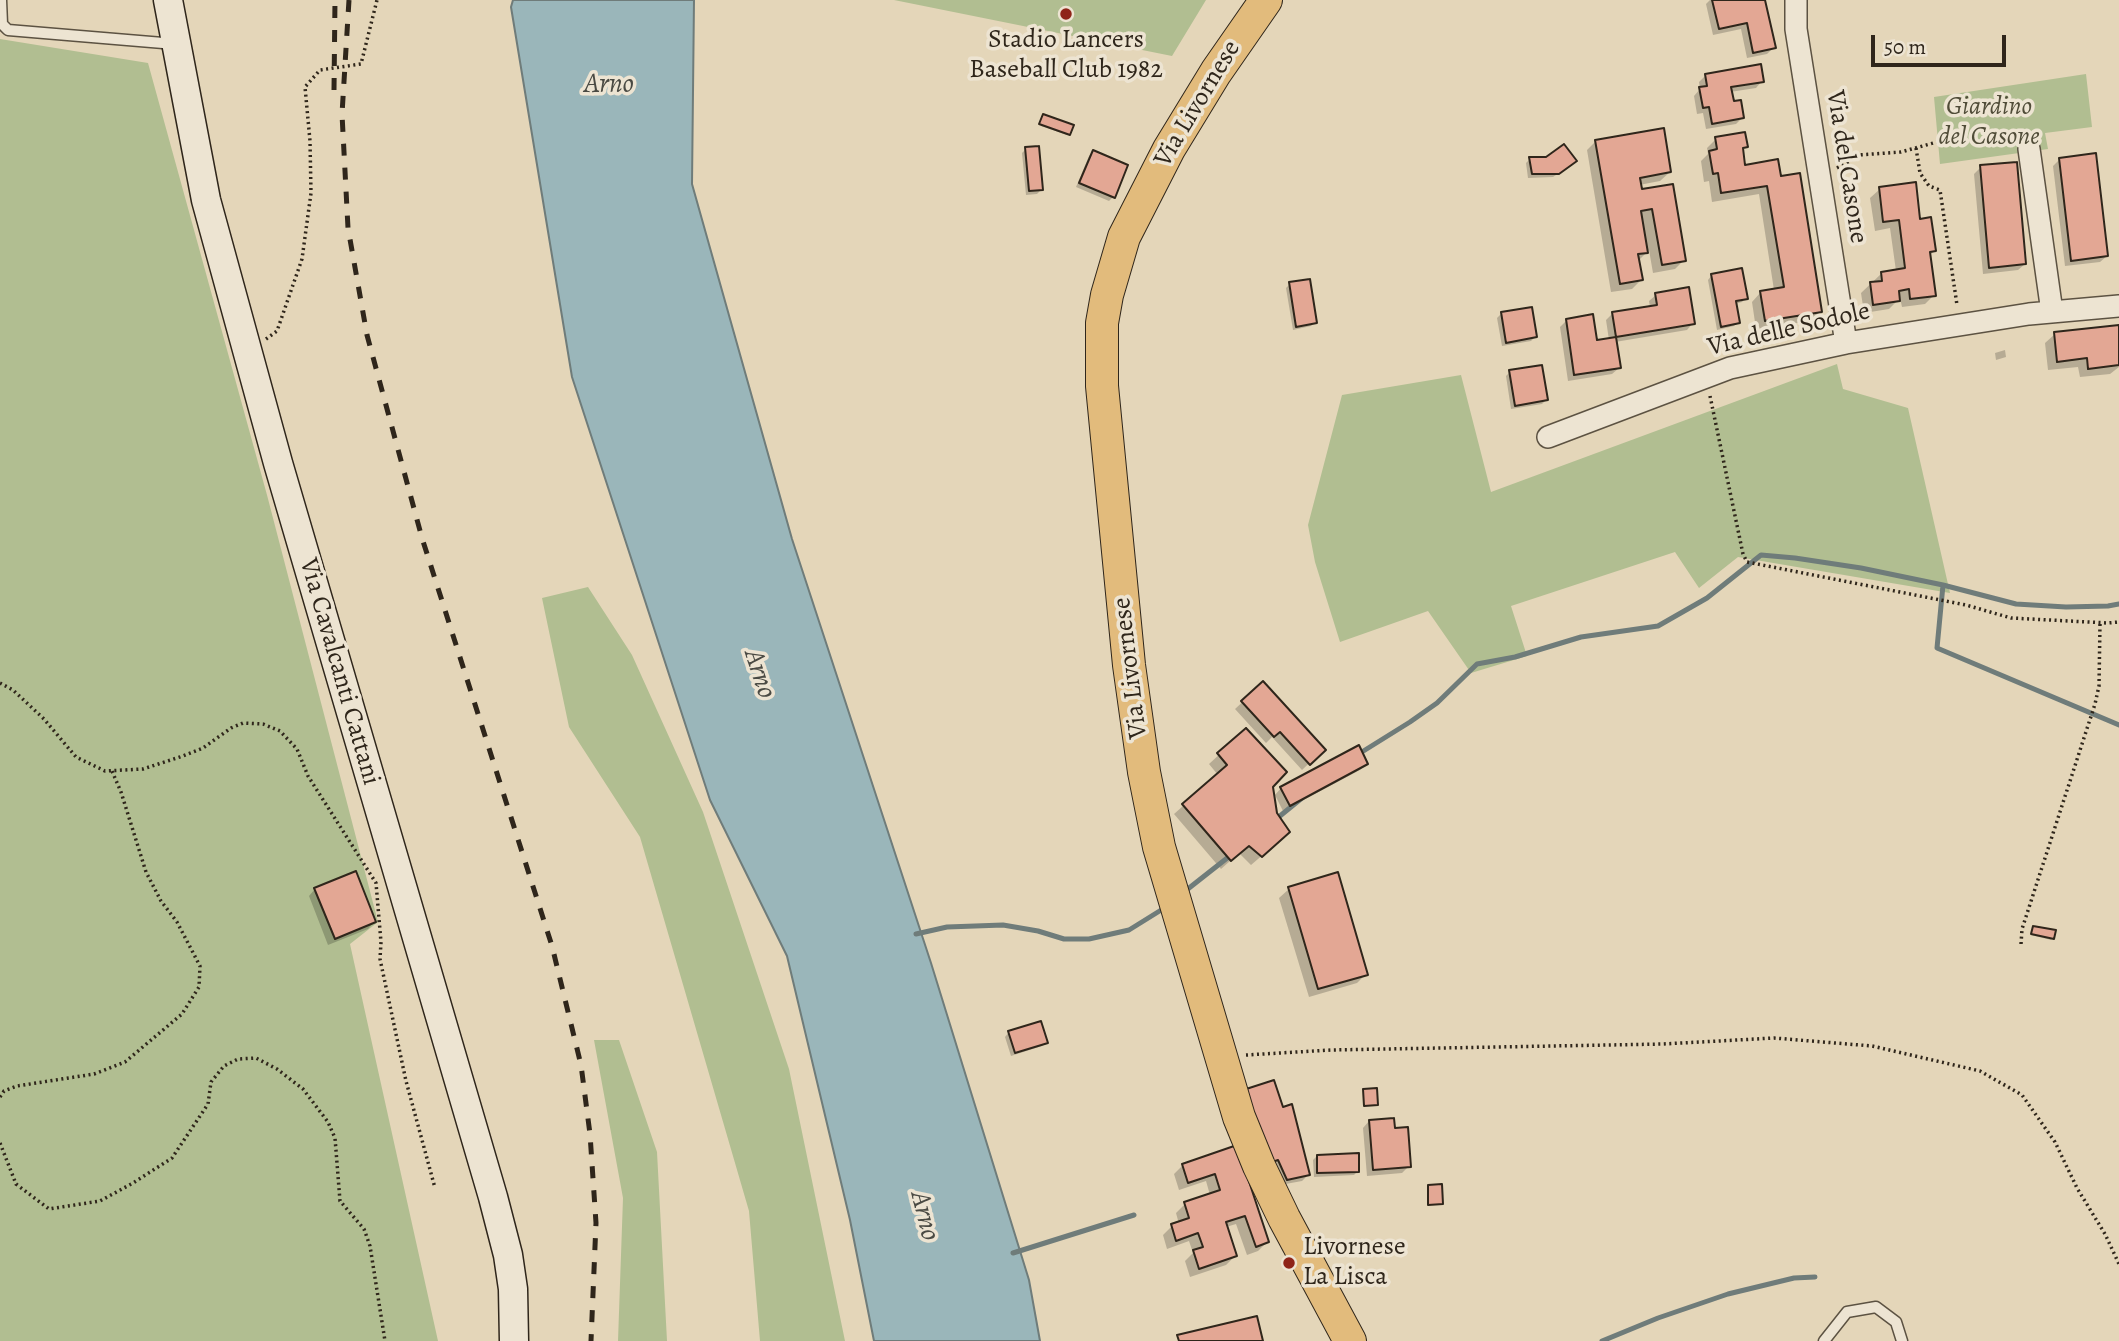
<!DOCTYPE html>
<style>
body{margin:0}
#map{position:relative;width:2119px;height:1341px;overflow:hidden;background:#e4d6b9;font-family:Alegreya,serif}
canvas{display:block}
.scale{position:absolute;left:1871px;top:35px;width:135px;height:32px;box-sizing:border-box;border:4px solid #2f261b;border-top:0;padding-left:9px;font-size:21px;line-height:24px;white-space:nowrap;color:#2f261b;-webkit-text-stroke:5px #ede4d2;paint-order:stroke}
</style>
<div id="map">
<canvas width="2119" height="1341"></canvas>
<div class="scale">50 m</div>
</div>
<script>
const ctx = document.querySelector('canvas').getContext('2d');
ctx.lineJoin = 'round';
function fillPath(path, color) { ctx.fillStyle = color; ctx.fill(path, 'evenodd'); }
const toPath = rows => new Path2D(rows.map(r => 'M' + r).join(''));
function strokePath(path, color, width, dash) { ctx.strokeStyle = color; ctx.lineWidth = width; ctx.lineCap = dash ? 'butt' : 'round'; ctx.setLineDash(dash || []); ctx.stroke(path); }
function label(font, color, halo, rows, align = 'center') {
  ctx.font = font + ' Alegreya,serif'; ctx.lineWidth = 7; ctx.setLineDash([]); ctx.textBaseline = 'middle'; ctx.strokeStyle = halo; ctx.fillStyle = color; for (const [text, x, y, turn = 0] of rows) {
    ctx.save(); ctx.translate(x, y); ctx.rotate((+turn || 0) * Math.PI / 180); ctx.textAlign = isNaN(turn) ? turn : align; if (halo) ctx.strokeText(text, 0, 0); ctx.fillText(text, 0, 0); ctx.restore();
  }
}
const green = toPath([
 [894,0,1206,0,1172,56],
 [0,39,148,63,267,495,378,922,350,944,438,1341,0,1341],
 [2086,74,2092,127,2045,133,2048,149,1940,164,1934,97],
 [1837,364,1843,389,1908,408,1950,593,1738,557,1699,588,1675,552,1511,606,1527,656,1471,673,1428,611,1340,642,1315,562,1308,525,1342,395,1461,375,1491,492],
 [588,587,632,655,703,812,789,1069,845,1341,760,1341,749,1211,640,837,569,727,542,598],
 [594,1040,619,1040,657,1152,667,1341,618,1341,623,1198]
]);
const water = toPath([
 [513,0,694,0,692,184,792,539,931,963,1029,1280,1040,1341,874,1341,850,1220,787,956,710,800,572,377,511,7,513,0]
]);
const shadow = toPath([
 [1710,0,1763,0,1774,47,1767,54,1747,58,1741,29,1713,35,1706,4],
 [1706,75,1762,81,1756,88,1730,92,1732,103,1743,117,1736,124,1706,129,1703,113,1697,114,1694,96,1700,89,1699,82],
 [1044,116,1068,134,1067,135,1041,126],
 [1716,139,1746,146,1741,150,1744,167,1776,161,1820,311,1811,321,1756,329,1752,302,1761,292,1774,290,1759,194,1712,202,1709,181,1704,182,1701,161,1708,154,1707,148],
 [1596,141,1670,172,1660,181,1639,185,1640,191,1672,186,1684,260,1675,269,1653,273,1649,250,1638,261,1641,280,1632,289,1611,292,1587,150],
 [1026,149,1041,190,1037,194,1026,195,1022,153],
 [1093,152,1113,197,1109,201,1076,187,1089,156],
 [1530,159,1571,165,1553,177,1528,178,1526,163],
 [2059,160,2107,256,2100,262,2065,266,2053,166],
 [1981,167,2025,264,2018,270,1983,274,1974,174],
 [1880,189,1919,221,1934,251,1929,256,1934,295,1925,304,1902,307,1900,298,1889,309,1864,313,1861,293,1882,273,1896,271,1890,228,1875,231,1870,198],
 [1712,275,1746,298,1742,302,1735,304,1738,322,1734,326,1717,330,1708,280],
 [1290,284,1315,322,1311,326,1293,330,1286,288],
 [1656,295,1693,323,1687,330,1615,342,1619,368,1612,374,1568,381,1560,327,1567,320,1596,342,1609,340,1606,320,1613,313,1650,307,1649,301],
 [1501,314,1535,337,1531,341,1502,346,1497,318],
 [2119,326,2119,367,2110,374,2080,377,2078,367,2048,370,2045,343,2055,334],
 [2005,350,2006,357,1996,360,1995,353],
 [1510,372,1546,400,1542,404,1511,409,1506,376],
 [1263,683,1323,750,1302,770,1272,737,1266,743,1235,709],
 [1246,730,1271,786,1279,841,1251,865,1239,853,1221,869,1174,814,1218,775,1209,764],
 [1366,764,1360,770,1283,811,1275,795,1281,788],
 [1337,875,1366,974,1357,983,1309,997,1279,898,1289,889],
 [315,889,374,922,368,929,328,945,309,896],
 [2033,927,2053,938,2051,940,2031,935],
 [1009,1032,1046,1042,1042,1046,1011,1056,1005,1037],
 [1282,1110,1308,1175,1302,1181,1280,1185,1272,1165],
 [1369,1121,1393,1130,1409,1166,1402,1173,1367,1176,1363,1128],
 [1236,1148,1267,1242,1258,1251,1247,1255,1236,1224,1226,1227,1235,1256,1226,1265,1190,1277,1185,1261,1193,1253,1189,1241,1167,1249,1163,1235,1172,1226,1179,1224,1176,1213,1185,1204,1210,1195,1206,1181,1179,1190,1174,1174,1183,1165],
 [1317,1156,1358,1171,1354,1175,1314,1177,1313,1160]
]);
const stream = toPath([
 [1943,585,1937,648,2119,725],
 [1357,755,1410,722,1437,703,1477,664,1515,657,1581,637,1658,626,1707,598,1761,555,1795,558,1861,568,1943,585,2016,604,2066,607,2108,606,2119,604],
 [1275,820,1302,798],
 [1184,892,1231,855],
 [916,934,947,927,1003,925,1038,931,1064,939,1089,939,1129,930,1166,907],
 [1013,1253,1134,1215],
 [1602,1341,1658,1318,1728,1294,1794,1278,1815,1277]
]);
const building = toPath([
 [1712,0,1765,0,1776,48,1753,53,1747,23,1719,29,1712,0],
 [1761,64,1764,82,1731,87,1734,101,1741,100,1744,118,1712,124,1709,107,1703,108,1699,87,1707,86,1705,74,1761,64],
 [1043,114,1074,125,1070,135,1039,124,1043,114],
 [1664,128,1671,172,1640,178,1642,189,1673,184,1686,261,1662,265,1652,209,1641,211,1648,253,1638,254,1643,280,1620,284,1595,140,1664,128],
 [1745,132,1748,147,1743,148,1745,165,1778,159,1781,176,1800,173,1822,312,1765,321,1760,291,1784,287,1767,186,1721,193,1718,173,1713,174,1709,151,1717,149,1715,137,1745,132],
 [1564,144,1577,161,1559,174,1532,174,1529,157,1546,157,1564,144],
 [1039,146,1043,190,1029,191,1025,147,1039,146],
 [1093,150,1128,165,1115,198,1079,183,1093,150],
 [2096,153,2108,256,2071,261,2059,158,2096,153],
 [2017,162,2026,264,1989,268,1980,165,2017,162],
 [1916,182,1920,219,1931,217,1936,251,1930,252,1936,296,1910,299,1909,289,1899,291,1900,301,1873,305,1870,282,1882,281,1881,272,1905,268,1899,220,1883,222,1879,187,1916,182],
 [1742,268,1748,299,1736,301,1740,323,1721,327,1711,274,1742,268],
 [1310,279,1317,323,1296,327,1289,282,1310,279],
 [1689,287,1695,324,1616,337,1612,312,1657,305,1655,293,1689,287],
 [1532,307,1537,337,1506,343,1501,312,1532,307],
 [1593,314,1597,340,1616,337,1621,368,1574,375,1566,319,1593,314],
 [2119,325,2119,365,2088,369,2087,358,2057,362,2054,332,2119,325],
 [1542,365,1548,400,1515,406,1509,370,1542,365],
 [1263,681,1326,750,1310,765,1280,732,1274,737,1241,701,1263,681],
 [1246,728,1287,772,1273,787,1277,813,1290,832,1262,857,1249,846,1231,861,1182,804,1227,765,1217,753,1246,728],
 [1359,745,1368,764,1290,806,1280,787,1359,745],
 [356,871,376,922,335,939,314,888,356,871],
 [1338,872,1368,975,1318,989,1288,887,1338,872],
 [2033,926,2056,930,2054,939,2031,934,2033,926],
 [1041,1021,1048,1043,1015,1053,1008,1031,1041,1021],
 [1274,1080,1283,1107,1292,1104,1310,1175,1287,1180,1278,1160,1269,1163,1243,1090,1274,1080],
 [1377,1088,1378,1105,1364,1106,1363,1089,1377,1088],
 [1394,1118,1395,1128,1408,1127,1411,1167,1373,1170,1369,1120,1394,1118],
 [1237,1145,1269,1242,1256,1247,1245,1216,1226,1222,1237,1256,1199,1269,1193,1250,1203,1247,1198,1233,1176,1241,1171,1224,1189,1218,1184,1202,1220,1190,1215,1174,1188,1183,1182,1164,1237,1145],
 [1359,1153,1359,1172,1317,1173,1317,1155,1359,1153],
 [1442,1184,1443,1204,1428,1205,1428,1185,1442,1184],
 [1257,1316,1263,1341,1179,1341,1177,1335,1257,1316]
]);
const path = toPath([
 [1916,148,1920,173,1929,186,1940,190,1957,305],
 [1837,168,1848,162,1858,155,1901,152,1937,142,1945,142],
 [266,339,277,331,302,259,311,193,310,141,305,87,320,70,361,64,377,0],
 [1710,396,1743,554,1747,562,1966,605,2011,618,2108,623,2119,622],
 [0,683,13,690,44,719,76,757,105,771,143,769,183,756,203,748,231,728,243,723,263,724,280,731,297,749,308,776,376,883,381,942,380,959,406,1081,435,1188],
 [2021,944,2022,929,2095,704,2099,686,2100,623],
 [1246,1055,1331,1050,1663,1044,1774,1038,1872,1046,1980,1071,2022,1095,2055,1142,2077,1188,2105,1234,2119,1264],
 [0,1097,4,1091,17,1086,94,1074,125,1062,182,1014,199,987,200,966,177,922,161,901,146,872,121,792,112,771],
 [0,1143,16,1184,49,1209,100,1201,133,1183,172,1158,208,1104,211,1082,224,1066,238,1059,256,1058,277,1069,303,1089,328,1122,335,1138,340,1201,364,1229,370,1246,385,1341]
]);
const lane = toPath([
 [1,0,2,24,8,30,175,44],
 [1824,1341,1847,1312,1876,1307,1896,1322,1902,1341]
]);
const street = toPath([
 [1796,0,1796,29,1846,343],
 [2029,149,2052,312],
 [1548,437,1730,368,1846,343,2029,314,2119,306]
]);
const secondary = toPath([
 [168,0,206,200,278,463,493,1197,508,1255,513,1289,514,1341]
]);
const primary = toPath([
 [1266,0,1216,72,1169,149,1124,237,1107,295,1102,323,1102,386,1129,665,1144,772,1159,847,1239,1117,1259,1166,1284,1218,1350,1341]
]);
const rail = toPath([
 [349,0,342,114,348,228,367,335,422,538,552,946,581,1065,590,1134,596,1223,591,1341],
 [334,90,335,0]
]);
const markers = [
 [1066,14,7,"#8f2418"],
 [1289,1263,7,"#8f2418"]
];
const poiNames = [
 ["Stadio Lancers",1066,41],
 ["Baseball Club 1982",1066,71],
 ["Livornese",1303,1248,"left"],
 ["La Lisca",1303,1278,"left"]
];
const streetNames = [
 ["Via Livornese",1198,104,-59],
 ["Via del Casone",1846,167,81],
 ["Via delle Sodole",1789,330,-13],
 ["Via Livornese",1131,668,-97],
 ["Via Cavalcanti Cattani",339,672,74]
];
const parkNames = [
 ["Giardino",1989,108],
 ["del Casone",1989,138]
];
const waterNames = [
 ["Arno",609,85],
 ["Arno",759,674,72],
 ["Arno",924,1216,76]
];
fillPath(green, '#b1be91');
fillPath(water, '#9ab6ba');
strokePath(water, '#6f7c7a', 2);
fillPath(shadow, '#0003');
strokePath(stream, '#6f7c7a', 5);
fillPath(building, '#e3a794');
strokePath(building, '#2f261b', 2);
strokePath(lane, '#5c5242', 13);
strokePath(street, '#5c5242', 24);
strokePath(secondary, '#2f261b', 31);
strokePath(primary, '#2f261b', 34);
strokePath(path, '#2f261b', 3.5, [2, 3.5]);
strokePath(lane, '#ede4d2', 10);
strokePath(street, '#ede4d2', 21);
strokePath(secondary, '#ede4d2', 28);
strokePath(primary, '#e2bb7c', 32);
strokePath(rail, '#2f261b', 5, [12, 12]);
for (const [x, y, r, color] of markers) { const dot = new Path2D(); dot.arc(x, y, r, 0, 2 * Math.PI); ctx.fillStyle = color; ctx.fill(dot); strokePath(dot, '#ede4d2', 2.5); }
label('26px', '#2f261b', '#ede4d2', poiNames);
label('26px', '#2f261b', '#ede4d2', streetNames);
label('italic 26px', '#504c38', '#ede4d2', parkNames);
label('italic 28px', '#4a4a43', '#ede4d2', waterNames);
</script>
